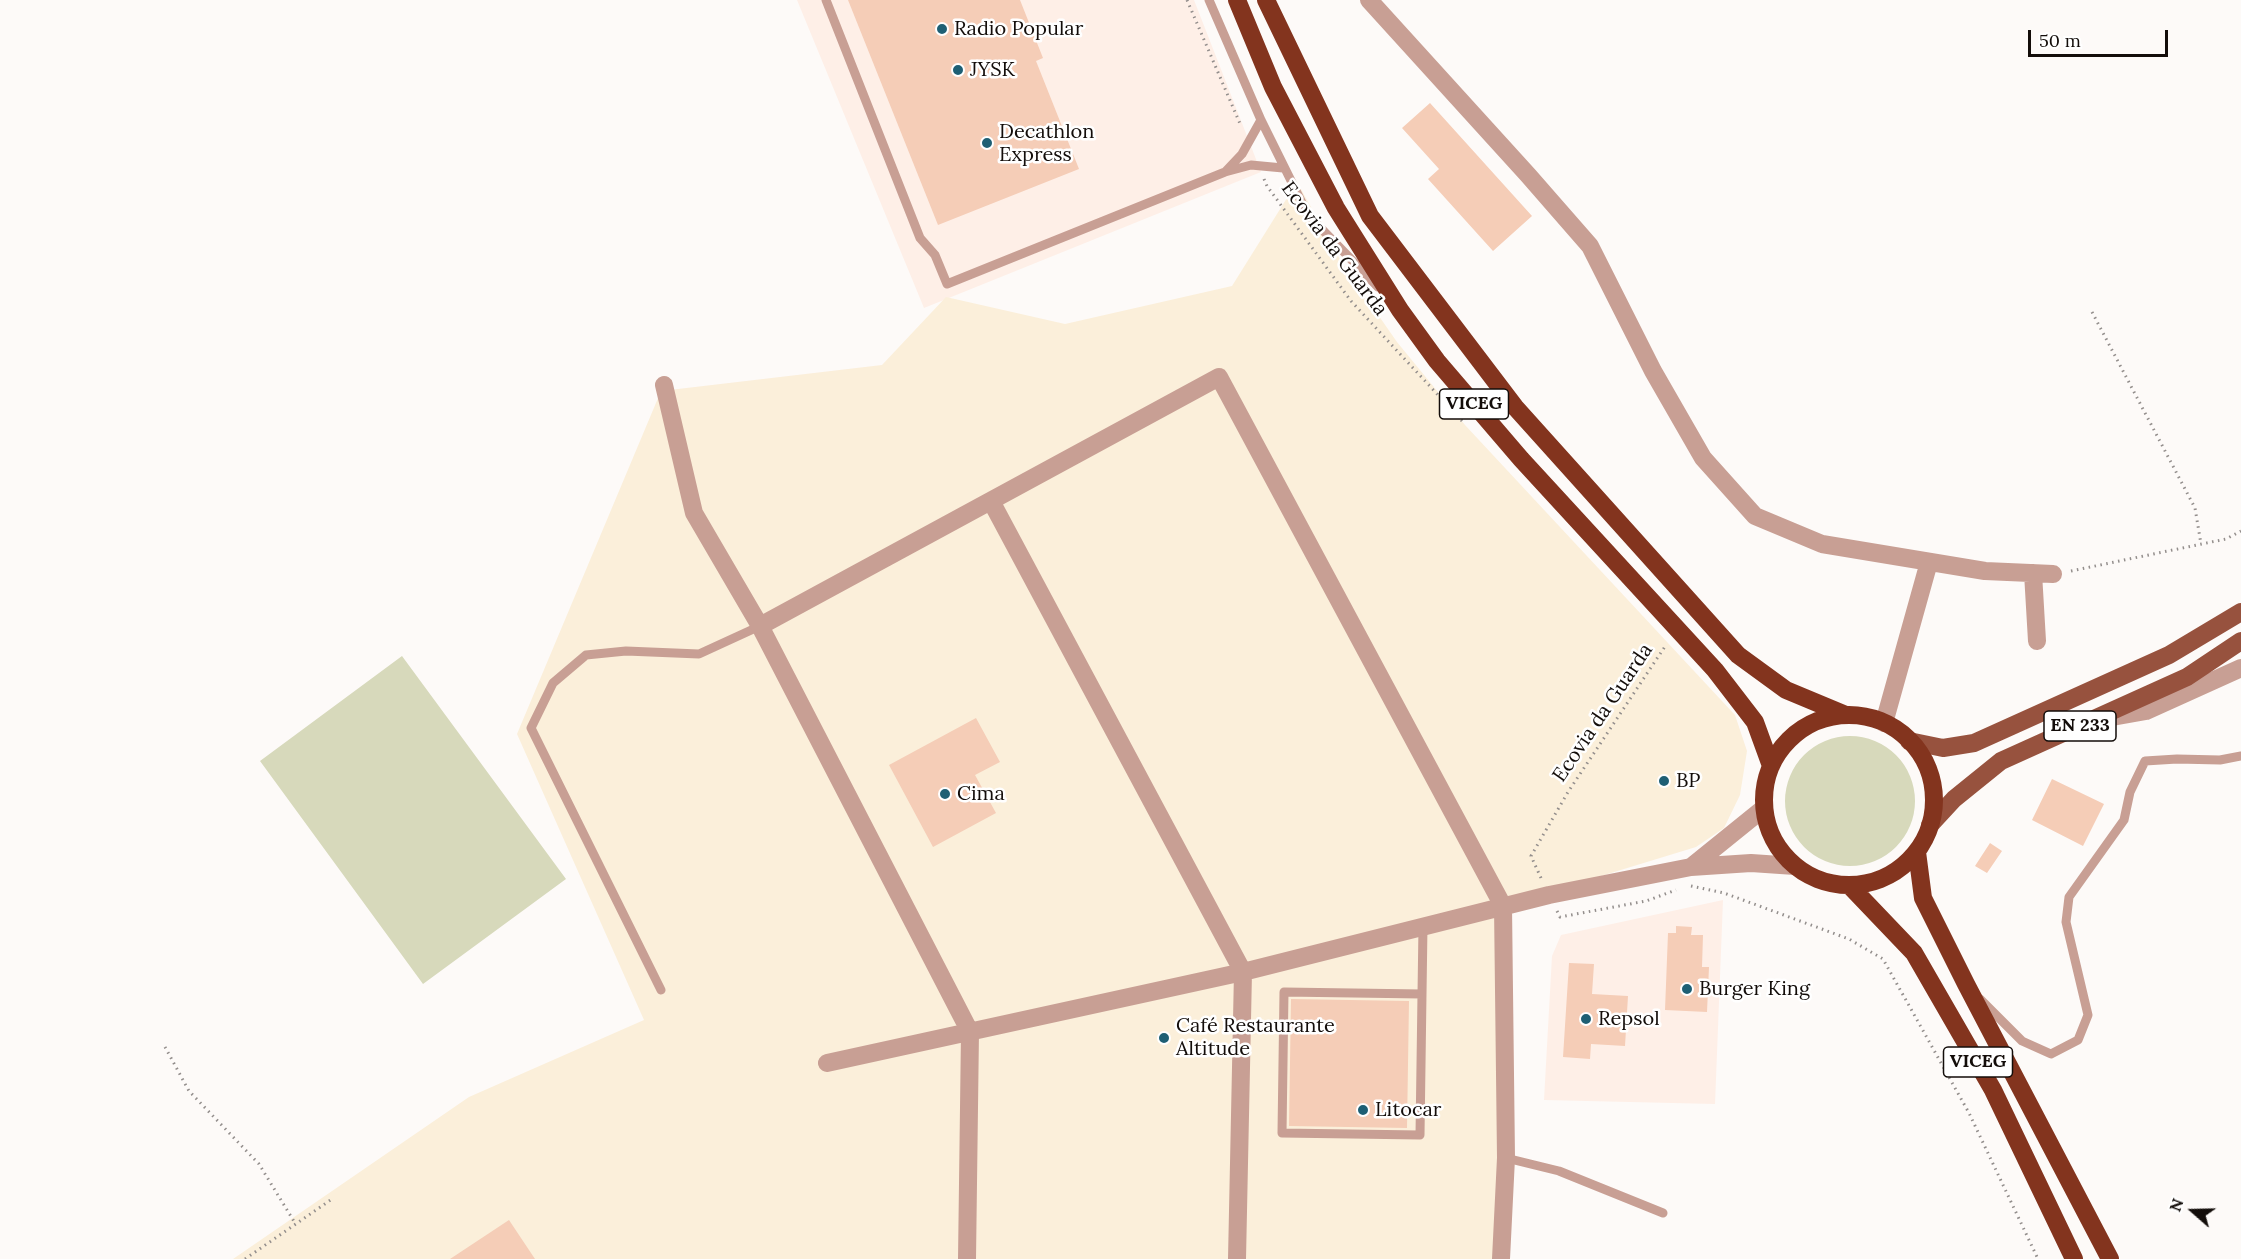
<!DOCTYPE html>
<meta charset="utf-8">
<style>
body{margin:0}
#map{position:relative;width:2241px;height:1259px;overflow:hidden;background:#fdfaf8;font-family:Lora,serif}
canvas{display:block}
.north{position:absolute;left:2163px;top:1181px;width:60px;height:60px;-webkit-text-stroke:4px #fff;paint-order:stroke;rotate:290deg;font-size:16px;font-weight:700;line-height:24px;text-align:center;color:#130d0a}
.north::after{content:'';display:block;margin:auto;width:21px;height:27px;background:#130d0a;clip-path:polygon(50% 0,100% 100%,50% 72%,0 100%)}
.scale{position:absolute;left:2028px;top:30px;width:140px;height:27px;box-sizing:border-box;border:3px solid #130d0a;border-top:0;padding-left:8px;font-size:18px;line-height:21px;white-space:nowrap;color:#130d0a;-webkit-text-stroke:4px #fff;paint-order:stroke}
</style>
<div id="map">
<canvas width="2241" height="1259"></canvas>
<div class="north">N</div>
<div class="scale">50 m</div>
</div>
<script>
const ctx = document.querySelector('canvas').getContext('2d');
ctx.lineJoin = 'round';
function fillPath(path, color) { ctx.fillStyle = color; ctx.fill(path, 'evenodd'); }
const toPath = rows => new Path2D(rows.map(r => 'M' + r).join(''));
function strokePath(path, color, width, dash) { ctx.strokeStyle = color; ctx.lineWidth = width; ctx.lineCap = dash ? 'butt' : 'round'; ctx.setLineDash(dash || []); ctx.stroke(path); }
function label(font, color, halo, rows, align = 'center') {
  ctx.font = font + ' Lora,serif'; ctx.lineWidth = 5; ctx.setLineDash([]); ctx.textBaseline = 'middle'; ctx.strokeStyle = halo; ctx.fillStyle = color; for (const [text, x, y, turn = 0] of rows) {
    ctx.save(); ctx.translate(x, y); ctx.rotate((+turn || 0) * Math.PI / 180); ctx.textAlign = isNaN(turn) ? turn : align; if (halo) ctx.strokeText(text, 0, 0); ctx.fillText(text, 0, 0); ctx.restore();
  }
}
const built = toPath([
 [797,0,1194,0,1261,172,924,308],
 [1723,900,1715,1104,1544,1100,1552,956,1561,935]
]);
const industrial = toPath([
 [1297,182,1342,263,1397,342,1465,425,1735,715,1747,751,1740,795,1724,828,1696,847,1503,906,1501,1259,233,1259,469,1097,644,1020,517,734,661,391,882,365,946,297,1065,324,1232,286]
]);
const green = toPath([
 [402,656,566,879,423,984,260,761],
 '1785 801a65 65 0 1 1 130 0a65 65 0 1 1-130 0Z'
]);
const building = toPath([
 [848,0,1020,0,1043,58,1036,61,1079,169,938,225],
 [1430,103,1532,216,1493,251,1428,179,1439,169,1402,128],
 [976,718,1000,762,975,775,996,813,933,847,889,765],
 [2052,779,2104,804,2083,846,2032,820],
 [1990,843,2002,851,1987,873,1975,866],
 [1676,926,1692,927,1691,935,1703,935,1702,967,1709,967,1707,1012,1665,1010,1668,933,1676,933],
 [1569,963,1594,964,1592,994,1628,996,1625,1046,1591,1044,1590,1059,1563,1057],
 [1291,999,1409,1001,1407,1128,1289,1126],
 [509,1220,535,1259,450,1259]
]);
const path = toPath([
 [1187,0,1241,126],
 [1264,179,1267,186,1351,301,1463,422],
 [2092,312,2195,508,2201,544],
 [2071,571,2226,539,2241,531],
 [1541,878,1531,856,1568,792,1666,645],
 [1691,886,1724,893,1849,939,1883,959,1969,1113,2038,1259],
 [1557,911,1560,917,1646,901,1676,890],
 [165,1047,189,1091,259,1164,295,1223],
 [245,1259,332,1199]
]);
const lane = toPath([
 [826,0,920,238,935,255,947,284,1225,172,1251,165,1283,168],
 [1209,0,1261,120,1308,215,1378,287],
 [1225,172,1242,154,1261,120],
 [661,990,531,728,553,683,586,655,626,651,699,654,760,626],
 [1422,994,1284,992,1282,1133,1420,1135,1422,994,1423,926],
 [1980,999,2022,1041,2051,1054,2078,1040,2088,1015,2066,922,2069,897,2124,820,2130,792,2145,761,2177,759,2220,760,2241,756],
 [1506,1158,1559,1171,1663,1213]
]);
const street = toPath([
 [1369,0,1528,175,1590,246,1653,371,1703,458,1755,516,1822,544,1985,571,2053,574],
 [664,385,694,513,760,626],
 [991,501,1243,972,1237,1259],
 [2033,573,2037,641],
 [2101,719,2146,711,2241,668],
 [1884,723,1929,562],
 [1691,867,1764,808],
 [827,1063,1243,972,1549,895,1691,867,1751,863,1795,866],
 [967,1259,970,1032,760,626,1219,377,1503,906,1506,1158,1501,1259]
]);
const primary = toPath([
 [1909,741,1943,748,1974,743,2169,655,2241,612],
 [1930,825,1954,799,2001,761,2187,677,2241,641]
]);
const highway = toPath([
 [1237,0,1273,87,1336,208,1400,310,1437,361,1521,459,1715,670,1755,722,1771,766],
 [1266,0,1370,216,1515,407,1738,655,1786,690,1846,715],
 '1764 800a85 85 0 1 1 170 0a85 85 0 1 1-170 0Z',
 [1917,852,1923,898,1966,984,2110,1259],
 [1850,886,1914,953,1993,1090,2074,1259]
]);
const markers = [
 [942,29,6,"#1e5f74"],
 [958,70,6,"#1e5f74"],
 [987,143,6,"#1e5f74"],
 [1664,781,6,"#1e5f74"],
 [945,794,6,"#1e5f74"],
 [1687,989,6,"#1e5f74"],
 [1586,1019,6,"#1e5f74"],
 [1164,1038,6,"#1e5f74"],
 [1363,1110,6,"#1e5f74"]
];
const shields = [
 [1474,404,69],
 [2080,726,72],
 [1978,1062,69]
];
const shieldNames = [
 ["VICEG",1474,404],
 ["EN 233",2080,726],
 ["VICEG",1978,1062]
];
const poiNames = [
 ["Radio Popular",954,29],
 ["JYSK",970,70],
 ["Decathlon",999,132],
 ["Express",999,155],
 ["BP",1676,781],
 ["Cima",957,794],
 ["Burger King",1699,989],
 ["Repsol",1598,1019],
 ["Café Restaurante",1176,1026],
 ["Altitude",1176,1049],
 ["Litocar",1375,1110]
];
const streetNames = [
 ["Ecovia da Guarda",1334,249,53],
 ["Ecovia da Guarda",1603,713,-56]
];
fillPath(built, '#feefe7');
fillPath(industrial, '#fbefda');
fillPath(green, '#d7d9bb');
fillPath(building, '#f5cdb7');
strokePath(path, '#938e8c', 3, [1.5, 4.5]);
strokePath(lane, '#c89f94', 9);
strokePath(street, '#c89f94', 18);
strokePath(primary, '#97523e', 18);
strokePath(highway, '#83341e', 18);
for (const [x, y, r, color] of markers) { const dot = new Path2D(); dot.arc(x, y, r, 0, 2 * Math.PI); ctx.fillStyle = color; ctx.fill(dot); strokePath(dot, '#fff', 2); }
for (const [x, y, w] of shields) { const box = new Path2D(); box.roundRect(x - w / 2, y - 15, w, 30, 4.5); ctx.fillStyle = '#fff'; ctx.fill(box); strokePath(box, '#130d0a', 1.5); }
label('bold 18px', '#130d0a', null, shieldNames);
label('20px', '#130d0a', '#fff', poiNames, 'left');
label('20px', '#130d0a', '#fff', streetNames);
</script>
